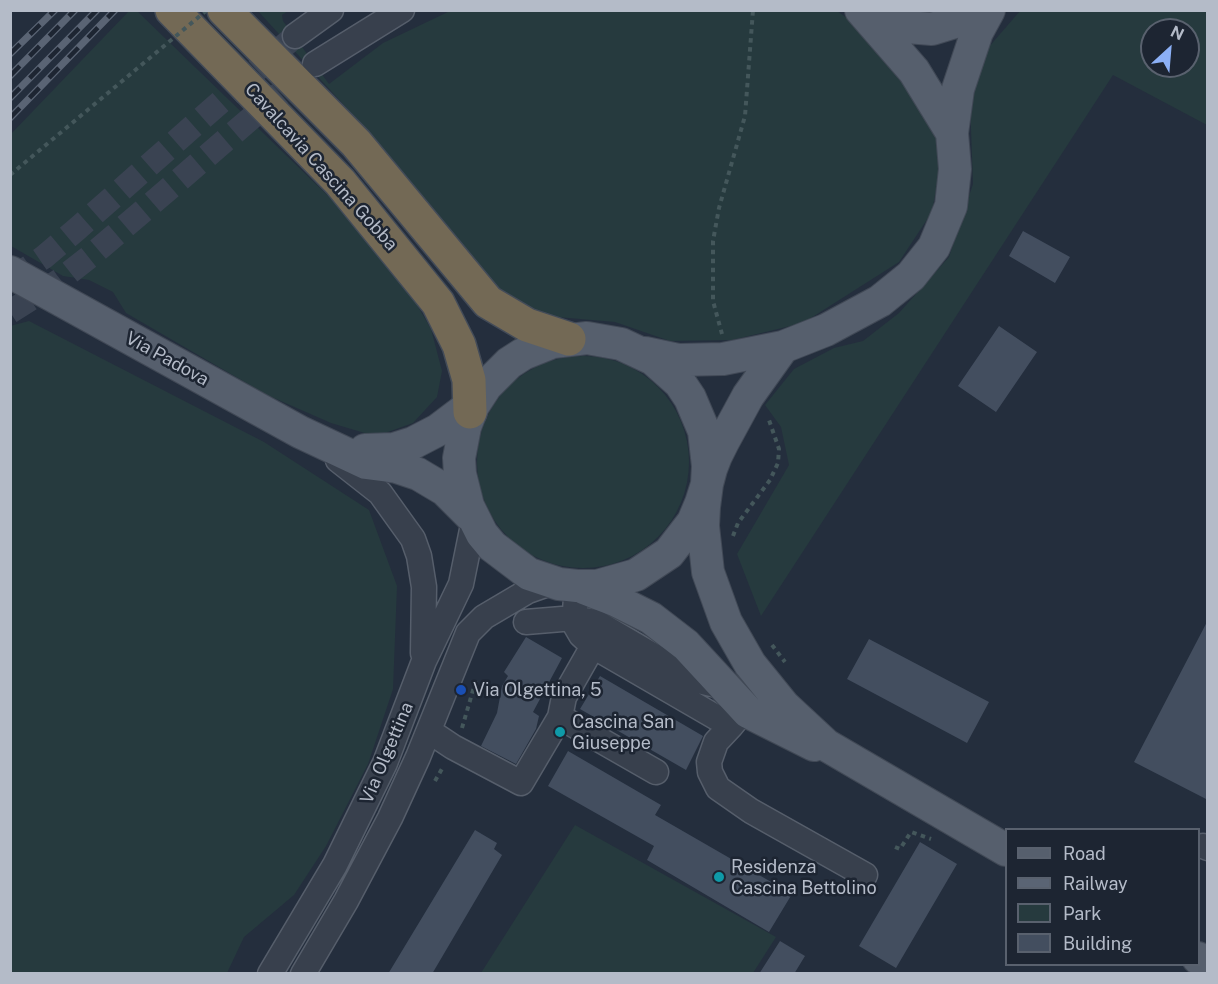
<!DOCTYPE html>
<style>
body{margin:0}
#map{position:relative;width:1218px;height:984px;overflow:hidden;background:#242e3d;font-family:"Public Sans",sans-serif}
canvas{display:block}
.frame{position:absolute;inset:0;border:12px solid #b4bbc8;pointer-events:none}
.legend{position:absolute;left:1005px;top:828px;width:195px;height:138px;box-sizing:border-box;background:#1d2532;border:2px solid #59616e;margin:0;padding:8px 10px;list-style:none;font-size:18px;color:#b4bbc8}
.legend li{display:flex;align-items:center;gap:12px;height:30px}
.legend b{width:30px;border:2px solid #59616e}
.north{position:absolute;left:1140px;top:18px;width:60px;height:60px;box-sizing:border-box;background:#1d2532;border:2px solid #59616e;border-radius:50%;rotate:26deg;font-size:16px;font-weight:700;line-height:24px;text-align:center;color:#b4bbc8}
.north::after{content:'';display:block;margin:auto;width:21px;height:27px;background:#8cb0f6;clip-path:polygon(50% 0,100% 100%,50% 72%,0 100%)}
</style>
<div id="map">
<canvas width="1218" height="984"></canvas>
<div class="frame"></div>
<ul class="legend">
<li><b style="height:8px;background:#565f6d"></b>Road</li>
<li><b style="height:8px;background:#5a6474"></b>Railway</li>
<li><b style="height:16px;background:#263a3e"></b>Park</li>
<li><b style="height:16px;background:#434e5f"></b>Building</li>
</ul>
<div class="north">N</div>
</div>
<script>
const ctx = document.querySelector('canvas').getContext('2d');
ctx.lineJoin = 'round';
function fillPath(path, color) { ctx.fillStyle = color; ctx.fill(path, 'evenodd'); }
const toPath = rows => new Path2D(rows.map(r => 'M' + r).join(''));
function strokePath(path, color, width, dash) { ctx.strokeStyle = color; ctx.lineWidth = width; ctx.lineCap = dash ? 'butt' : 'round'; ctx.setLineDash(dash || []); ctx.stroke(path); }
function label(font, color, halo, rows, align = 'center') {
  ctx.font = font + ' "Public Sans",sans-serif'; ctx.lineWidth = 5; ctx.setLineDash([]); ctx.textBaseline = 'middle'; ctx.strokeStyle = halo; ctx.fillStyle = color; for (const [text, x, y, turn = 0] of rows) {
    ctx.save(); ctx.translate(x, y); ctx.rotate((+turn || 0) * Math.PI / 180); ctx.textAlign = isNaN(turn) ? turn : align; if (halo) ctx.strokeText(text, 0, 0); ctx.fillText(text, 0, 0); ctx.restore();
  }
}
const green = toPath([
 [129,11,137,11,351,218,401,277,431,329,442,371,437,397,413,423,385,433,368,434,331,423,267,395,126,313,113,292,89,280,63,276,11,246,10,135],
 [258,11,288,11,282,15,283,21,329,84,383,43,450,11,837,11,867,32,933,113,942,156,932,212,899,262,803,323,732,340,670,341,615,322,545,316,494,289,363,126],
 [1020,11,1207,11,1207,125,1113,75,761,616,737,554,789,465,781,427,765,405,794,369,834,348,863,341,899,313,949,257,973,184,970,101,981,56],
 [1152,30,1188,30,1188,66,1152,66],
 [29,321,264,442,369,510,397,586,393,689,368,764,326,846,294,895,244,937,227,973,11,973,10,326],
 '477 462a106 106 0 1 1 212 0a106 106 0 1 1-212 0Z',
 [575,825,776,937,753,973,481,973]
]);
const building = toPath([
 [1023,231,1070,257,1055,283,1009,256],
 [999,326,1037,352,996,412,958,386],
 [1208,620,1208,800,1134,762],
 [526,637,562,658,533,712,539,716,536,729,516,764,481,746,497,713,502,686,508,676,504,672],
 [869,639,989,702,967,743,847,679],
 [600,676,703,736,686,770,580,709],
 [568,751,661,805,655,815,792,894,769,932,647,860,654,846,548,786],
 [475,830,497,843,494,849,502,855,432,974,388,974],
 [920,842,957,864,896,968,859,946],
 [780,941,805,956,794,974,759,974]
]);
const minorTunnel = toPath([
 [10,280,44,257,77,229,295,36],
 [10,312,60,280,93,254,306,71]
]);
const path = toPath([
 [722,334,713,301,713,241,719,208,745,116,753,10],
 [733,536,738,523,770,480,778,463,779,449,769,420],
 [772,645,785,662],
 [462,728,476,680],
 [435,781,443,767],
 [895,847,900,849,911,832,931,839]
]);
const minor = toPath([
 [295,36,331,10],
 [315,64,402,10],
 [338,460,380,493,413,539,419,556,424,587,423,653],
 [577,586,574,623,581,635,593,646,731,726,745,709],
 [526,622,574,618,596,622,695,680,724,687],
 [560,717,656,772],
 [731,726,716,742,709,762,710,772,718,788,751,811,865,875],
 [429,731,453,747,521,783,560,717,564,697,593,646],
 [1203,846,1208,848],
 [270,974,335,865,385,763,424,661,461,584,474,520],
 [303,974,346,901,390,818,418,757,468,633,484,617,528,591,548,584,559,584]
]);
const major = toPath([
 [861,10,914,71,952,133],
 [867,14,894,26,932,29,968,18,981,10],
 [10,272,300,432,366,463,397,467,418,474,445,490,470,515],
 [783,347,748,396,723,442,716,456,711,469,707,484,701,503,693,522,669,553,636,575,597,586,577,586,559,584,529,574,492,546,482,534,468,506,460,474,459,458,465,427,473,406,486,386,509,363,523,354,553,342,587,338,621,344,653,359,680,383,690,398,704,431,708,466,707,484,704,507,703,526,708,572,726,622,750,664,784,706,826,745,1006,850],
 [645,353,678,360,723,359,783,347,826,330,880,301,911,276,934,247,951,206,955,169,952,133,958,89,977,32,989,10],
 [365,450,394,449,413,443,438,430,475,402],
 [584,588,615,600,651,618,686,645,748,712,814,745],
 [1198,958,1208,963]
]);
const highway = toPath([
 [172,10,340,182,438,303,459,345,469,380,470,412],
 [224,10,356,143,488,302,527,325,569,339]
]);
const rail = toPath([
 [10,54,55,10],
 [10,76,75,10],
 [10,98,97,10],
 [10,118,115,10]
]);
const pathBridge = toPath([
 [10,175,207,10]
]);
const markers = [
 [461,690,6,"#1a4fb4"],
 [560,732,6,"#0f9aa8"],
 [719,877,6,"#0f9aa8"]
];
const streetNames = [
 ["Cavalcavia Cascina Gobba",321,167,48],
 ["Via Padova",167,359,29],
 ["Via Olgettina",387,753,-67]
];
const poiNames = [
 ["Via Olgettina, 5",473,690],
 ["Cascina San",572,722],
 ["Giuseppe",572,743],
 ["Residenza",731,867],
 ["Cascina Bettolino",731,888]
];
fillPath(green, '#263a3e');
fillPath(building, '#434e5f');
strokePath(minorTunnel, '#3a4352', 24, [24, 12]);
strokePath(minor, '#565e6b', 27);
strokePath(major, '#414956', 34);
strokePath(highway, '#434b58', 36);
strokePath(path, '#44575b', 4, [4.5, 4.5]);
strokePath(minor, '#38404d', 24);
strokePath(major, '#565f6d', 32);
strokePath(highway, '#736955', 33);
strokePath(rail, '#5a6474', 7);
strokePath(rail, '#1d2532', 4.5, [14]);
strokePath(pathBridge, '#44575b', 4, [4.5, 4.5]);
for (const [x, y, r, color] of markers) { const dot = new Path2D(); dot.arc(x, y, r, 0, 2 * Math.PI); ctx.fillStyle = color; ctx.fill(dot); strokePath(dot, '#1d2532', 2); }
label('18px', '#b4bbc8', '#1d2532', streetNames);
label('18px', '#b4bbc8', '#1d2532', poiNames, 'left');
</script>
